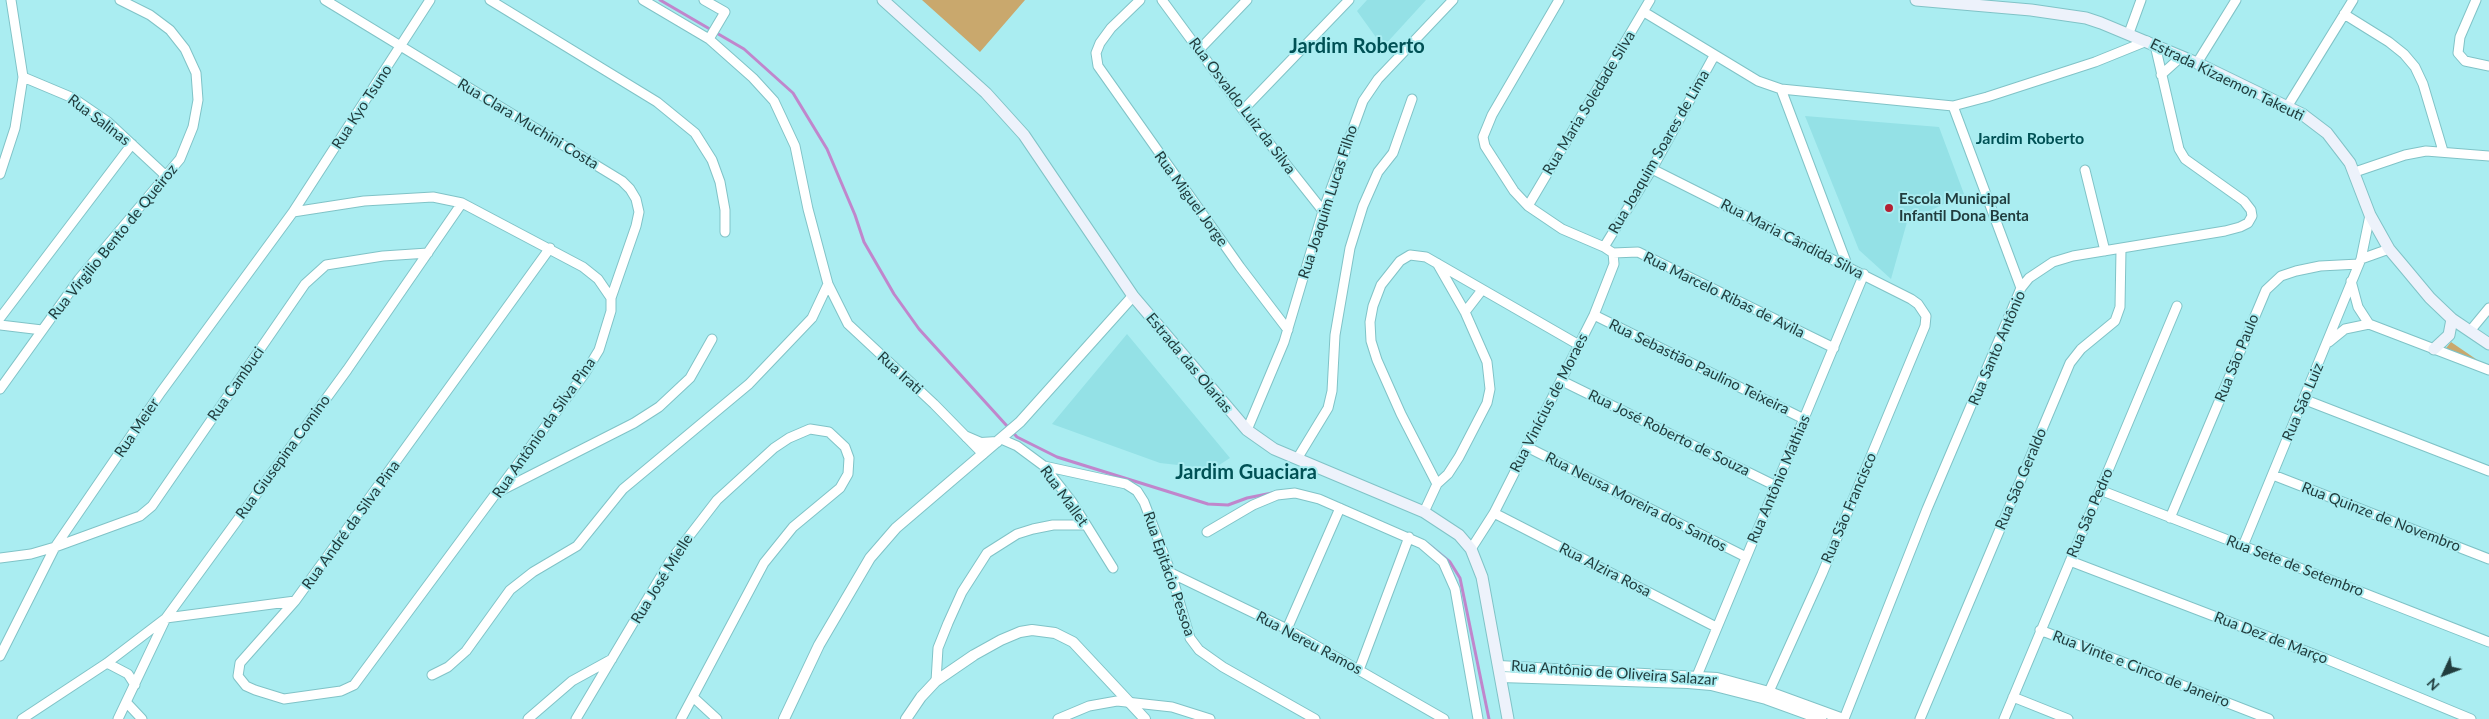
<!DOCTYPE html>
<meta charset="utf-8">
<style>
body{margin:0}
#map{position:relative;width:2489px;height:719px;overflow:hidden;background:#aaedf1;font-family:Lato,sans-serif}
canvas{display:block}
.north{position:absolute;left:2419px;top:649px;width:50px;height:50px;-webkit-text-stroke:4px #aaedf1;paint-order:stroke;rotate:227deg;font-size:14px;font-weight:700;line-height:20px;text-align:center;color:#213d3e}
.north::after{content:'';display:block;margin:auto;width:18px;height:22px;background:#213d3e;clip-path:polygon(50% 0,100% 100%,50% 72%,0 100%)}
</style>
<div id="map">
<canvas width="2489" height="719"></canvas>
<div class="north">N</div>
</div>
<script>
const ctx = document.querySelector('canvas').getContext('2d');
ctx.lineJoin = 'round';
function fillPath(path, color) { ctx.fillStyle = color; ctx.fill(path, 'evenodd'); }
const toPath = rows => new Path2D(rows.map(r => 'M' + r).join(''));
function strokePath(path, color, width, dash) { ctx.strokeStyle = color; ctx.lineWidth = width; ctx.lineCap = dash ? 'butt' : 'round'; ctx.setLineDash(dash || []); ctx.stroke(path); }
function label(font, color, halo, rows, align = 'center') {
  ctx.font = font + ' Lato,sans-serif'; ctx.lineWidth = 4; ctx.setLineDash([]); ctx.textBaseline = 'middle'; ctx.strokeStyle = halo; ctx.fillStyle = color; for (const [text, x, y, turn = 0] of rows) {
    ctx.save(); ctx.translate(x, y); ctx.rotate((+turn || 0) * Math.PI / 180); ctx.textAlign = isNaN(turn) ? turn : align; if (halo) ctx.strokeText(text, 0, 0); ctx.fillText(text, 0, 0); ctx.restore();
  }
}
const built = toPath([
 [1367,0,1426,0,1383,47,1357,11],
 [1805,116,1939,127,1964,194,1907,222,1891,279,1859,250],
 [1127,334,1230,458,1213,469,1160,463,1052,424]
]);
const green = toPath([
 [922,0,1025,0,980,52],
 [2451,342,2489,368,2443,352]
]);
const stream = toPath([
 [660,0,744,49,793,93,827,149,855,215,864,242,894,294,919,329,1017,437,1057,457,1208,504,1228,505,1247,498,1277,492],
 [1428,544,1450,562,1460,578,1489,719]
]);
const minor = toPath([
 [325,0,622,181,630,189,636,199,639,212,636,226,611,298],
 [490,0,657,102,695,133,712,160,720,182,725,210,725,232],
 [704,0,725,12,709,39],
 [1140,0,1111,28,1100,43,1096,53,1098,66,1240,267,1288,330],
 [1162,0,1243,110,1323,211],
 [1559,0,1492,115,1483,137,1485,146,1514,191,1528,206,1562,229,1604,247,1613,253],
 [2476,0,2460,37,2458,53,2465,61,2489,66],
 [1644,12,1758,81,1781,89,1953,106,1987,97,2095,62,2147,41],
 [2344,14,2389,42,2404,54,2415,67,2423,84,2443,151],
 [2129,33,2141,0],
 [1199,50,1247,0],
 [2197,63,2236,0],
 [2161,75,2182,56],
 [23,77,73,98,108,122,166,176],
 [1781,89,1848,267],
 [1953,106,2021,288],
 [2287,107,2353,0],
 [1243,110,1349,0],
 [1652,169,1911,299,1918,304,1926,316,1925,326,1822,574,1767,696],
 [2085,170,2105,251],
 [2355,172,2405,155,2426,151,2489,156],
 [0,174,15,128,23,77,11,0],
 [1528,206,1650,0],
 [293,212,364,201,433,197,462,203,583,267,598,279,611,298,611,311,599,350,585,373,354,685,341,691,284,699,255,690,246,686,238,676,240,663,295,601],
 [1604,247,1652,169,1714,56],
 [1613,253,1638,252,1834,348],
 [2361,259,2389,249],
 [2351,281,2358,307,2369,324],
 [828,284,848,324,934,404,983,454],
 [1465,312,1482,290],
 [1594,315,1804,419],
 [0,318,132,144],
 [0,325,42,330],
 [2470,331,2489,308],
 [2329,342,2345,329,2369,324,2489,370],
 [1562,381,1776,486],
 [0,389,79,279,180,159,193,127,198,100,196,73,185,49,170,30,150,15,120,0],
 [2303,399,2489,471],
 [1247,430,1284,342,1323,211,1363,101,1378,79,1453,0],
 [1001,439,1017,446,1044,466,1072,502,1113,568],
 [1527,447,1746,557],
 [1297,459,1328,408,1332,391,1335,335,1350,248,1363,206,1378,172,1393,153,1412,99],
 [1044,466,1126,484,1137,491,1144,502,1171,573,1190,638,1199,650,1223,667,1315,719],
 [2273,475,2489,559],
 [1437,484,1401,414,1377,360,1371,341,1370,322,1373,306,1381,285,1400,261,1410,255,1426,257,1579,345],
 [502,490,634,423,659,407,690,378,712,339],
 [2100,490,2489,642],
 [1424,512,1437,484,1448,474,1459,457,1487,403,1490,389,1487,362,1465,312,1437,263],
 [1494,513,1716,627],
 [2170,518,2266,290,2281,276,2296,271,2320,266,2359,264],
 [1207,532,1253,505,1277,495,1295,493,1319,499,1422,544,1443,562,1455,589,1478,719],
 [2243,546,2361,259,2370,215],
 [1471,549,1494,513,1594,315,1614,264,1613,253],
 [0,558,31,554,55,547,140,516,152,506,305,284,326,265,383,256,428,253],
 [2070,561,2326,659,2471,719],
 [1171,573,1287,629,1444,719],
 [1287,629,1340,508],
 [2040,630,2269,719],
 [0,656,55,547,161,392,293,212,430,0],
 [107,663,128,674,135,685],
 [1359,670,1409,537],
 [432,675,448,667,466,651,510,590,533,572,577,546,623,489,749,384,812,318,828,284,808,209,795,146,774,101,753,78,709,39,643,0],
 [936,681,938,648,948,623,962,592,987,553,1017,534,1033,529,1053,525,1086,525],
 [1694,683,1864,274],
 [693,697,717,719],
 [2013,697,2068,719],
 [127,703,142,719],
 [22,719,107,663,166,618,295,601,550,248],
 [118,719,166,618,347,370,462,203],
 [528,719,572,681,612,659],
 [576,719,670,561,717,500,774,448,789,438,810,429,829,432,845,447,849,458,848,474,840,488,793,527,764,563,681,719],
 [1058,719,1089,706,1117,701,1172,707,1210,719],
 [1844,719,1927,509,2021,288,2029,278,2053,262,2073,256,2225,231,2240,227,2248,223,2252,216,2251,210,2244,201,2185,159,2179,149,2155,45],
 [1920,719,2070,363,2081,349,2115,321,2120,307,2121,250],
 [2004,719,2177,306]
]);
const tertiary = toPath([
 [967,437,981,443,997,442],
 [1499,666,1717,678,1769,692,1843,719],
 [1501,677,1688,683,1711,685,1766,699,1821,719],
 [784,719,819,645,870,558,896,528,1020,422,1133,296],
 [906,719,921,697,936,681,974,655,1001,640,1020,632,1032,630,1055,633,1073,642,1145,719]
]);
const secondary = toPath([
 [883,0,986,93,1024,135,1133,296,1247,430,1274,449,1424,512,1459,535,1471,549,1482,577,1508,719],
 [1916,0,2031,10,2086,18,2101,23,2197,63,2302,114,2327,133,2350,163,2370,215,2389,249,2405,268,2430,298,2452,319,2489,344],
 [2434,349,2449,335,2452,319]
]);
const markers = [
 [1889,208,5,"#b32033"]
];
const streetNames = [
 ["Estrada Kizaemon Takeuti",2227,80,26],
 ["Rua Maria Soledade Silva",1589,103,-59],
 ["Rua Osvaldo Luiz da Silva",1242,106,53],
 ["Rua Kyo Tsuno",362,107,-57],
 ["Rua Salinas",99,120,37],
 ["Rua Clara Muchini Costa",528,124,31],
 ["Rua Joaquim Soares de Lima",1659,152,-60],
 ["Rua Miguel Jorge",1191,199,54],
 ["Rua Joaquim Lucas Filho",1328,202,-72],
 ["Rua Maria Cândida Silva",1792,239,27],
 ["Rua Virgilio Bento de Queiroz",113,242,-51],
 ["Rua Marcelo Ribas de Avila",1724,295,26],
 ["Rua Santo Antônio",1997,348,-67],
 ["Rua São Paulo",2237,358,-68],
 ["Estrada das Olarias",1189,363,50],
 ["Rua Sebastião Paulino Teixeira",1699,367,26],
 ["Rua Irati",900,373,42],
 ["Rua Cambuci",236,384,-55],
 ["Rua São Luiz",2303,402,-67],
 ["Rua Vinícius de Moraes",1549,403,-63],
 ["Rua Meier",137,428,-56],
 ["Rua Antônio da Silva Pina",544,428,-55],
 ["Rua José Roberto de Souza",1669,433,26],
 ["Rua Giusepina Comino",283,457,-54],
 ["Rua Antônio Mathias",1779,479,-67],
 ["Rua São Geraldo",2021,479,-67],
 ["Rua Mallet",1064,496,54],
 ["Rua Neusa Moreira dos Santos",1636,502,27],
 ["Rua São Francisco",1849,508,-67],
 ["Rua São Pedro",2090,513,-67],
 ["Rua Quinze de Novembro",2381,517,21],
 ["Rua André da Silva Pina",351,525,-54],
 ["Rua Sete de Setembro",2295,566,21],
 ["Rua Alzira Rosa",1605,570,27],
 ["Rua Epitácio Pessoa",1169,574,71],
 ["Rua José Mielle",662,579,-58],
 ["Rua Dez de Março",2271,638,21],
 ["Rua Nereu Ramos",1309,643,28],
 ["Rua Vinte e Cinco de Janeiro",2141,669,21],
 ["Rua Antônio de Oliveira Salazar",1614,673,4]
];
const poiNames = [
 ["Escola Municipal",1899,199],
 ["Infantil Dona Benta",1899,216]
];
const neighbourhoodNames = [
 ["Jardim Roberto",2030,139]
];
const districtNames = [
 ["Jardim Roberto",1357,47],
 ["Jardim Guaciara",1246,473]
];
fillPath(built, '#94e1e6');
fillPath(green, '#c9a86d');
strokePath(stream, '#c086cc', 3);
strokePath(minor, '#80c3c7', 11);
strokePath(tertiary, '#80c3c7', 12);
strokePath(secondary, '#80c3c7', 13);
strokePath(minor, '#fff', 9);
strokePath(tertiary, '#fff', 10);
strokePath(secondary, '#edf2fb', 11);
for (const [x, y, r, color] of markers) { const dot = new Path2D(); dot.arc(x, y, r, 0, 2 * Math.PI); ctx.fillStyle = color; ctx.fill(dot); strokePath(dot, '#aaedf1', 2); }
label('15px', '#213d3e', '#aaedf1', streetNames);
label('bold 15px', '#213d3e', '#aaedf1', poiNames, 'left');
label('bold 16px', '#005155', '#aaedf1', neighbourhoodNames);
label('bold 20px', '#005155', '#aaedf1', districtNames);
</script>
